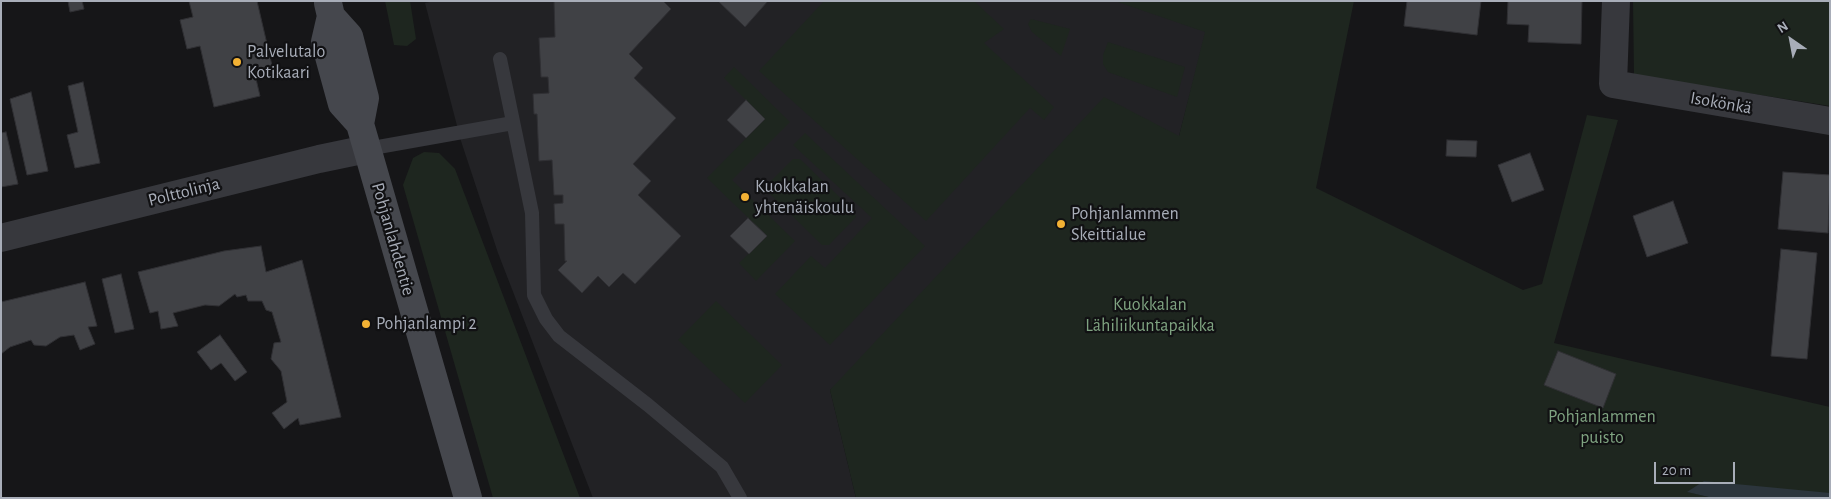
<!DOCTYPE html>
<meta charset="utf-8">
<style>
body{margin:0}
#map{position:relative;width:1831px;height:499px;overflow:hidden;background:#161618;font-family:"Alegreya Sans",sans-serif}
canvas{display:block}
.frame{position:absolute;inset:0;border:2px solid #a8adb8;pointer-events:none}
.north{position:absolute;left:1766px;top:15px;width:50px;height:50px;-webkit-text-stroke:4px #111113;paint-order:stroke;rotate:327deg;font-size:14px;font-weight:700;line-height:20px;text-align:center;color:#a8adb8}
.north::after{content:'';display:block;margin:auto;width:18px;height:22px;background:#a8adb8;clip-path:polygon(50% 0,100% 100%,50% 72%,0 100%)}
.scale{position:absolute;left:1654px;top:462px;width:81px;height:22px;box-sizing:border-box;border:2px solid #a8adb8;border-top:0;padding-left:6px;font-size:15px;line-height:18px;white-space:nowrap;color:#a8adb8;-webkit-text-stroke:4px #111113;paint-order:stroke}
</style>
<div id="map">
<canvas width="1831" height="499"></canvas>
<div class="frame"></div>
<div class="north">N</div>
<div class="scale">20 m</div>
</div>
<script>
const ctx = document.querySelector('canvas').getContext('2d');
ctx.lineJoin = 'round';
function fillPath(path, color) { ctx.fillStyle = color; ctx.fill(path, 'evenodd'); }
const toPath = rows => new Path2D(rows.map(r => 'M' + r).join(''));
function strokePath(path, color, width, dash) { ctx.strokeStyle = color; ctx.lineWidth = width; ctx.lineCap = dash ? 'butt' : 'round'; ctx.setLineDash(dash || []); ctx.stroke(path); }
function label(font, color, halo, rows, align = 'center') {
  ctx.font = font + ' "Alegreya Sans",sans-serif'; ctx.lineWidth = 4.5; ctx.setLineDash([]); ctx.textBaseline = 'middle'; ctx.strokeStyle = halo; ctx.fillStyle = color; for (const [text, x, y, turn = 0] of rows) {
    ctx.save(); ctx.translate(x, y); ctx.rotate((+turn || 0) * Math.PI / 180); ctx.textAlign = isNaN(turn) ? turn : align; if (halo) ctx.strokeText(text, 0, 0); ctx.fillText(text, 0, 0); ctx.restore();
  }
}
const built = toPath([
 [434,1,1262,1,1206,33,1179,136,830,390,856,498,593,498,498,253,461,141,425,3]
]);
const green = toPath([
 [385,1,410,1,416,39,407,46,394,45],
 [824,1,974,1,1004,29,984,43,1054,107,1044,120,1030,108,926,221,759,71],
 [1115,1,1354,1,1316,188,1523,290,1542,284,1587,115,1618,120,1554,343,1830,407,1830,498,1688,492,1713,498,856,498,830,390,1104,97,1179,136,1205,32],
 [1633,1,1830,1,1830,106,1634,75],
 [1031,19,1070,29,1061,56,1032,32,1028,24],
 [1108,42,1185,67,1177,97,1108,72,1103,64,1103,55],
 [734,67,790,122,732,180,795,241,756,281,739,263,767,236,707,178,765,119,724,78],
 [805,133,925,246,830,345,775,294,811,256,825,268,872,218,793,145],
 [424,152,439,153,455,169,580,498,493,498,403,185,413,158],
 [793,159,800,159,854,211,856,217,829,245,822,245,767,191,768,184],
 [716,301,782,365,745,403,678,340]
]);
const water = toPath([
 [1704,481,1830,493,1830,498,1713,498,1687,492]
]);
const building = toPath([
 [68,1,82,1,84,9,70,12,68,1],
 [189,1,257,1,274,74,256,79,260,96,214,107,200,46,187,49,180,20,193,17,189,1],
 [554,1,663,1,671,9,629,54,643,68,634,78,676,118,633,164,651,181,638,195,681,236,635,284,623,273,609,287,598,276,582,293,558,270,567,261,565,261,564,224,555,224,554,204,563,203,563,195,554,195,552,160,539,161,537,114,534,114,533,94,549,93,548,77,541,77,539,38,555,37,554,1],
 [718,1,768,1,745,27,718,1],
 [1407,1,1481,1,1477,35,1404,26,1407,1],
 [1508,1,1582,1,1581,44,1528,42,1529,25,1507,24,1508,1],
 [83,82,100,163,75,168,67,135,78,132,68,86,83,82],
 [31,92,48,171,27,175,10,99,31,92],
 [746,100,765,119,746,138,727,120,746,100],
 [6,132,18,184,1,187,1,133,6,132],
 [1447,140,1477,141,1476,157,1446,156,1447,140],
 [1530,153,1544,190,1512,202,1498,165,1530,153],
 [1783,172,1830,175,1828,233,1778,229,1783,172],
 [1673,201,1688,243,1647,257,1633,216,1673,201],
 [748,218,767,236,749,254,730,236,748,218],
 [261,246,266,272,302,260,341,417,300,425,298,418,284,429,272,413,287,402,281,371,271,359,274,343,281,342,272,312,266,310,262,301,248,301,246,295,237,297,235,294,219,306,205,305,173,313,178,326,161,329,158,311,150,313,138,272,224,251,261,246],
 [1781,249,1817,253,1807,359,1771,356,1781,249],
 [121,274,134,329,115,333,102,279,121,274],
 [85,282,97,326,88,327,95,344,80,350,74,335,60,337,46,346,34,345,31,340,10,347,1,354,1,302,85,282],
 [220,335,247,372,235,381,221,363,211,370,197,352,220,335],
 [1558,351,1616,374,1603,408,1544,385,1558,351]
]);
const lane = toPath([
 [500,59,532,213,534,295,546,319,559,336,648,405,722,467,740,498],
 [367,149,513,123]
]);
const street = toPath([
 [1616,1,1613,84,1830,121],
 [1,238,319,159,367,149]
]);
const secondary = toPath([
 [328,3,331,16,349,36,365,98,360,124],
 [331,16,325,42,342,104,360,124,468,498]
]);
const markers = [
 [237,62,5,"#f2b134"],
 [745,197,5,"#f2b134"],
 [1061,224,5,"#f2b134"],
 [366,324,5,"#f2b134"]
];
const poiNames = [
 ["Palvelutalo",247,52],
 ["Kotikaari",247,73],
 ["Kuokkalan",755,187],
 ["yhtenäiskoulu",755,208],
 ["Pohjanlammen",1071,214],
 ["Skeittialue",1071,235],
 ["Pohjanlampi 2",376,324]
];
const streetNames = [
 ["Isokönkä",1721,103,10],
 ["Polttolinja",184,192,-14],
 ["Pohjanlahdentie",393,239,74]
];
const parkNames = [
 ["Kuokkalan",1150,305],
 ["Lähiliikuntapaikka",1150,326],
 ["Pohjanlammen",1602,417],
 ["puisto",1602,438]
];
fillPath(built, '#222225');
fillPath(green, '#1e261f');
fillPath(water, '#2c353c');
fillPath(building, '#404145');
strokePath(building, '#303034', 1);
strokePath(lane, '#37383d', 14);
strokePath(street, '#37383d', 28);
strokePath(secondary, '#45474d', 28);
for (const [x, y, r, color] of markers) { const dot = new Path2D(); dot.arc(x, y, r, 0, 2 * Math.PI); ctx.fillStyle = color; ctx.fill(dot); strokePath(dot, '#111113', 2); }
label('18px', '#a8adb8', '#111113', poiNames, 'left');
label('18px', '#a8adb8', '#111113', streetNames);
label('18px', '#7fa381', '#111113', parkNames);
</script>
